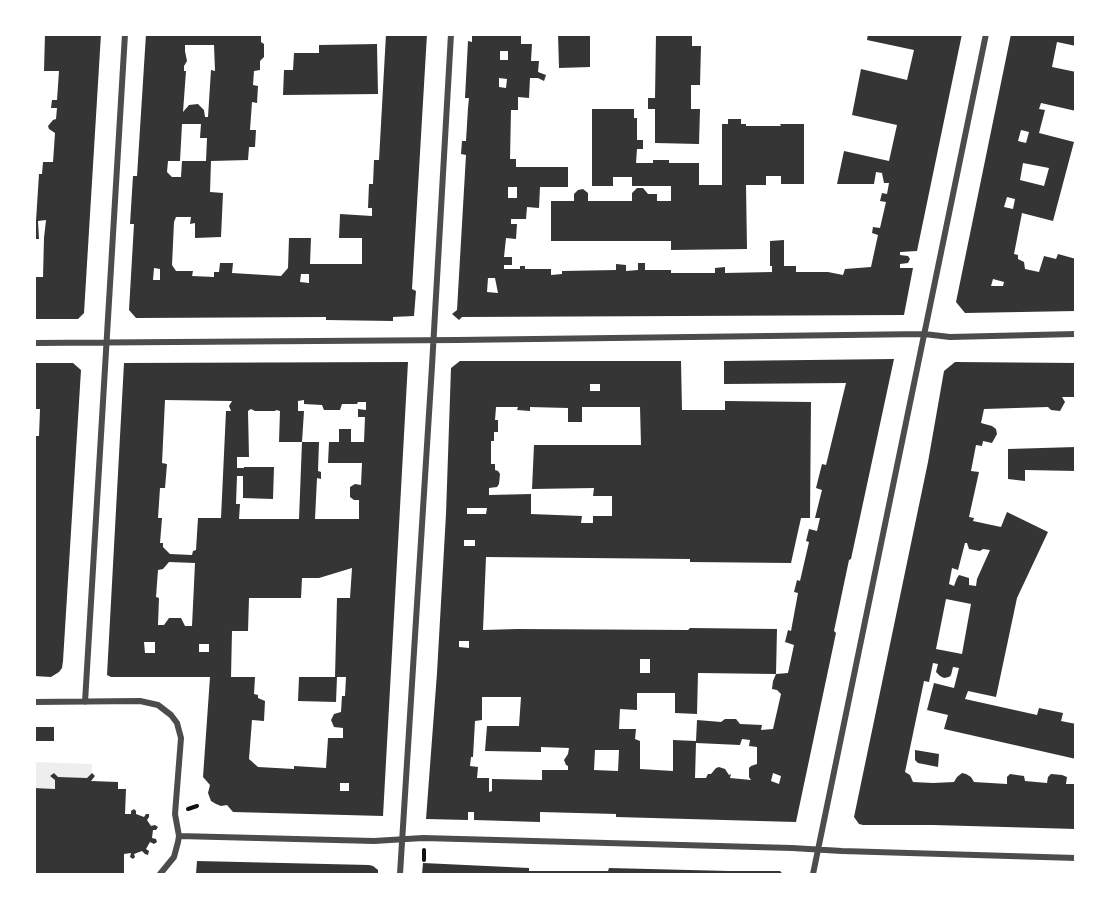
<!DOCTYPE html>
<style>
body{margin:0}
#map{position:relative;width:1110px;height:909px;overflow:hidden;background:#fff;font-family:"PT Sans",sans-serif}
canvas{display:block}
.frame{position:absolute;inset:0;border:36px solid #fff;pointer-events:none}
</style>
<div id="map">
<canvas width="1110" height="909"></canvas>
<div class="frame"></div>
</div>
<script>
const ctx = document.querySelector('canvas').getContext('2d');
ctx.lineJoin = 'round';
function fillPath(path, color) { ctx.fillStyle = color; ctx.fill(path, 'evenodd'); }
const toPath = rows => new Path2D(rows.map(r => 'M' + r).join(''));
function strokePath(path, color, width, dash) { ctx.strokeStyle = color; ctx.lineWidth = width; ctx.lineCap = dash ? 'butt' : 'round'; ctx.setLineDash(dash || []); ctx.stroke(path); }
const green = toPath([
 [34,762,92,764,92,773,87,778,58,777,54,773,50,776,55,780,55,789,35,788]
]);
const building = toPath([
 [45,34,101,34,84,313,78,319,34,319,34,277,43,277,44,238,46,220,38,221,39,239,34,239,34,221,36,221,39,174,42,174,43,162,53,162,55,133,49,129,48,126,53,120,56,119,57,108,51,108,52,100,57,100,59,71,44,71],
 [146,34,261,34,261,42,264,44,264,57,260,61,260,70,254,71,253,85,258,86,257,103,252,102,250,130,256,130,255,147,249,147,248,160,211,161,210,192,223,193,221,237,195,238,195,223,190,224,191,217,176,217,174,222,172,265,176,271,193,271,192,276,214,277,214,272,219,272,220,263,233,263,232,273,281,276,288,268,289,238,311,238,310,264,362,264,362,238,339,238,340,214,372,216,372,208,368,208,369,184,373,184,374,160,379,160,386,34,427,34,412,289,416,291,414,316,393,317,393,321,326,320,326,317,136,318,129,310,134,224,130,224,133,176,137,176],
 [185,45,214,45,215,71,211,70,208,117,205,117,204,110,198,104,189,105,183,112,186,71,184,71,184,66,187,61,185,51],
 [182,124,201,124,200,138,207,138,206,161,182,161,181,177,172,177,167,172,168,161,180,161],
 [154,268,160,269,160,280,153,280],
 [301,274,309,274,309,283,300,282],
 [472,34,521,34,521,44,532,44,531,61,539,61,538,72,546,75,544,81,538,78,530,78,529,98,518,97,518,110,511,110,510,159,516,159,516,167,568,167,568,187,540,187,539,208,527,207,526,219,511,219,511,224,517,224,516,239,506,238,504,257,512,257,512,265,504,265,504,269,520,269,520,266,525,266,525,269,551,269,551,275,562,274,562,271,616,270,616,264,626,265,626,271,638,270,638,263,645,263,645,270,671,270,671,273,715,273,715,268,725,267,725,273,772,272,772,266,770,266,770,241,784,240,784,266,796,266,796,272,828,272,843,275,845,269,871,267,878,235,872,233,873,227,880,228,886,202,880,201,882,193,887,194,889,183,884,183,882,173,876,172,874,184,837,184,844,151,889,161,897,125,852,115,861,69,907,80,914,50,867,40,868,34,962,34,917,251,900,252,900,255,908,256,910,259,908,263,900,264,900,268,913,268,904,315,462,317,459,320,452,314,457,310,466,155,461,154,462,141,466,141,468,108,469,98,465,98,468,41,472,42],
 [500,51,508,51,508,60,500,60],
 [499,78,507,79,506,88,499,87],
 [508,187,517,187,517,198,508,198],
 [488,278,495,278,498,293,487,292],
 [558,34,590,34,590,67,559,68],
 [656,34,692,34,692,46,701,46,700,85,691,85,691,109,700,109,699,144,655,143,655,109,648,109,648,98,655,98],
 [1011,34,1076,34,1076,46,1057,42,1052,67,1076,72,1076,111,1041,103,1039,109,1045,110,1039,133,1074,142,1053,221,1022,213,1014,254,1018,255,1018,259,1024,262,1025,269,1039,272,1044,256,1056,259,1058,254,1076,259,1074,271,1076,271,1076,311,965,313,956,302],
 [1021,130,1029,132,1026,143,1018,141],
 [1023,163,1049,168,1044,186,1020,180],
 [1007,197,1015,199,1013,209,1004,207],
 [993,279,1004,282,1003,286,991,286],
 [377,44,378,94,283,95,284,70,293,70,294,53,319,53,319,45],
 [592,109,634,109,634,118,637,118,637,140,643,140,643,149,637,149,636,163,653,163,653,160,669,160,669,163,699,163,699,185,722,185,722,124,728,124,728,119,741,119,741,124,746,124,746,126,781,126,780,124,804,124,804,184,781,184,781,176,766,176,766,185,746,185,747,249,671,250,671,241,551,241,551,201,574,201,574,194,578,190,583,189,588,193,588,201,632,201,632,193,637,188,643,188,648,194,657,194,657,201,671,201,671,186,632,186,632,177,613,177,613,186,592,186],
 [894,359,851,559,849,560,834,631,836,633,796,822,616,817,616,814,540,812,540,822,474,820,474,812,468,812,468,820,426,819,437,673,446,514,451,368,460,361,681,361,682,410,725,410,725,401,811,402,810,518,801,518,791,563,690,562,690,559,486,557,483,630,517,629,688,630,690,628,777,629,776,674,698,673,697,714,675,713,675,693,637,693,637,710,620,709,619,729,636,729,635,739,640,741,640,769,673,771,673,740,696,741,697,720,721,722,725,719,736,719,740,724,762,725,761,730,773,729,781,694,777,690,772,689,773,681,776,674,788,673,794,645,785,642,788,630,791,631,798,593,794,592,797,580,800,581,809,542,806,541,809,529,817,531,820,518,815,518,822,490,816,488,822,464,826,465,846,383,724,384,724,361],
 [590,384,600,384,600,391,590,391],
 [496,407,518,407,517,410,530,411,530,407,568,408,568,422,582,422,582,407,640,407,641,445,534,445,532,489,594,488,593,496,612,496,612,516,593,516,593,523,581,523,582,516,531,514,531,494,489,495,489,488,497,487,499,484,500,474,498,471,495,470,495,464,491,464,491,441,494,441,494,432,498,432,498,420,495,420],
 [467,508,487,508,486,514,467,514],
 [464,540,475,540,475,546,464,546],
 [459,641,469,641,469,648,459,647],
 [640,659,650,659,650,673,640,673],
 [482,697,521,697,519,726,487,726,485,751,541,752,541,747,569,748,568,754,564,760,566,765,568,766,568,770,542,770,542,780,492,779,492,791,489,792,489,778,477,778,478,767,470,766,471,757,473,757,475,721,482,720],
 [742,739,750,740,749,746,757,747,757,764,751,766,749,768,749,777,751,780,730,778,731,774,729,775,725,769,719,767,716,768,711,774,708,774,706,778,695,778,696,743,740,745],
 [595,750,619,750,618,771,594,770],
 [773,773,781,776,779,784,771,781],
 [408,362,383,816,233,812,227,805,221,806,216,804,211,801,208,793,210,785,203,777,210,677,111,677,107,675,124,363],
 [165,400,232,401,229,406,231,411,226,411,221,518,198,518,196,550,193,551,192,555,170,554,163,547,163,543,160,543,162,518,158,518,160,488,165,488,167,464,162,463],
 [304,400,304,404,322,405,324,410,340,410,342,404,357,404,358,402,366,402,366,410,358,409,358,417,365,417,364,442,351,442,351,429,339,429,339,442,329,442,328,463,362,463,361,485,355,484,350,487,350,497,354,500,359,500,359,519,315,519,317,478,321,479,321,472,318,471,319,442,302,442,304,411,298,411,298,401],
 [251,409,255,411,275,411,276,410,280,411,279,442,302,442,299,519,239,519,240,504,236,504,237,476,243,476,243,498,273,499,274,467,244,467,244,468,237,468,237,457,249,457,248,411],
 [169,562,195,563,192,626,185,626,181,618,169,618,164,625,158,625,159,598,156,597,158,570,163,569],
 [352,568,350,598,337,598,335,677,299,677,298,701,336,702,337,677,346,677,345,696,342,696,341,712,334,714,331,720,334,727,343,728,343,738,328,738,326,768,294,766,294,769,258,767,249,759,252,720,264,721,265,701,258,698,258,695,254,694,255,677,231,677,232,631,248,631,249,598,301,598,302,578,319,578],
 [144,642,155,642,155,653,145,653],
 [199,644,209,644,209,652,199,652],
 [340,783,349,783,349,791,340,791],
 [955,362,1076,363,1076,397,1062,397,1065,402,1060,411,1051,410,1048,407,984,409,981,423,992,426,996,429,997,434,992,443,983,441,982,446,976,445,971,471,979,472,969,517,974,518,973,521,1001,527,1007,512,1048,532,1017,598,996,697,968,691,965,699,1037,715,1039,708,1063,713,1061,721,1076,724,1076,759,944,729,948,715,927,710,934,683,954,688,959,668,953,667,951,675,949,677,944,678,940,676,936,672,938,664,933,663,929,682,924,681,905,772,910,775,913,782,933,783,954,782,957,777,962,773,966,774,971,777,974,782,1007,784,1007,777,1010,774,1024,776,1025,781,1047,783,1048,777,1051,774,1062,775,1067,777,1066,784,1076,784,1076,829,933,825,863,825,859,824,854,817,928,462,944,371],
 [965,543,967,543,969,549,980,551,983,549,990,550,977,579,976,586,969,585,969,578,959,575,957,578,954,586,949,584,952,568,958,570],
 [946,599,971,604,962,654,936,649],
 [34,363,73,363,81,370,63,661,62,668,59,672,51,677,34,676,34,438,35,436,39,436,40,409,34,409],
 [1076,447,1076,471,1025,470,1025,481,1008,479,1008,449],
 [36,727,54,727,54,741,35,741],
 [915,750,939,754,938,767,918,763,915,760],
 [54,773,58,777,87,778,92,773,95,776,91,781,118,782,118,789,126,789,125,814,131,814,131,811,134,809,136,811,136,814,144,817,146,814,149,814,149,817,147,820,151,826,155,825,158,827,156,830,153,830,152,838,156,839,157,842,154,844,150,842,146,849,149,851,148,855,145,854,142,851,134,854,135,857,133,859,130,857,131,853,124,854,124,874,34,874,34,788,55,789,55,780,50,776],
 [197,861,369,865,373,866,378,870,378,874,196,874],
 [423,863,529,868,529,871,608,871,609,868,729,871,780,871,783,874,422,874]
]);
const path = toPath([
 [188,809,197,806],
 [424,860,424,850]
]);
const minor = toPath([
 [34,343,457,340,924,334,950,337,1076,334],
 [34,702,140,701,158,705,171,715,177,723,181,738,175,814,179,836,178,842,174,857,160,874],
 [85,702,125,34],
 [179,836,374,841,423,838,792,848,842,851,1076,858],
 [400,874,432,366,451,34],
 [813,874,986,34]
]);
fillPath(green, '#eee');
fillPath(building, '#353535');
strokePath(path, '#111', 4);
strokePath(minor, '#4c4c4c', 6);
</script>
